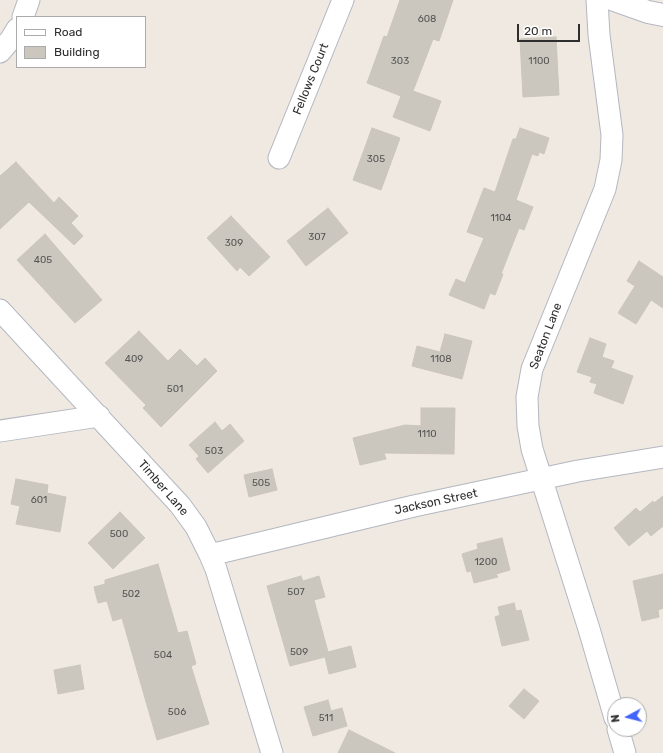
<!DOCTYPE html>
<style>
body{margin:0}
#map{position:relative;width:663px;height:753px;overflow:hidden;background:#efe9e1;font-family:Rubik,sans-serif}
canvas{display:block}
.legend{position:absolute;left:16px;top:16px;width:130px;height:52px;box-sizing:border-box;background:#fff;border:1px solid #ababab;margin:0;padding:5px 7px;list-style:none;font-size:12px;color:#2e2e2e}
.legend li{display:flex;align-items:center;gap:8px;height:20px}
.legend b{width:20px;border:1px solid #ababab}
.north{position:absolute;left:607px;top:697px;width:40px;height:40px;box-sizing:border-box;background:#fff;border:1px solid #ababab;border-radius:50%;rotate:263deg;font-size:11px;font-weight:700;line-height:16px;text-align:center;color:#2e2e2e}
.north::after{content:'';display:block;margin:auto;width:14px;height:18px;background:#4264fb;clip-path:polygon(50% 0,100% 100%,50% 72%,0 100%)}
.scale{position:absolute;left:517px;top:24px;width:63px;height:18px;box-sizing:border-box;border:2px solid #2e2e2e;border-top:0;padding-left:5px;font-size:12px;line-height:14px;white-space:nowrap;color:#2e2e2e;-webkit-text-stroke:3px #fff;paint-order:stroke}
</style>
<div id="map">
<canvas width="663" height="753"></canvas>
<ul class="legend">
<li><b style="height:5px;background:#fff"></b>Road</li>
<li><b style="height:11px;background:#cbc7bf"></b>Building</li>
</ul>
<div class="north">N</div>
<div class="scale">20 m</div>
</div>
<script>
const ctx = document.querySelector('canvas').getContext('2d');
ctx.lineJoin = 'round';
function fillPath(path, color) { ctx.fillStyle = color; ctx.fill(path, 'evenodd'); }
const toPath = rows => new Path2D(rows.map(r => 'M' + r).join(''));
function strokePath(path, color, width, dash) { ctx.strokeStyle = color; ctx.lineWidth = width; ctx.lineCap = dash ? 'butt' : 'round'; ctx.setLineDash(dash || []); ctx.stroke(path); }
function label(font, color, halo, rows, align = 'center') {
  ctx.font = font + ' Rubik,sans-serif'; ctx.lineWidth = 3.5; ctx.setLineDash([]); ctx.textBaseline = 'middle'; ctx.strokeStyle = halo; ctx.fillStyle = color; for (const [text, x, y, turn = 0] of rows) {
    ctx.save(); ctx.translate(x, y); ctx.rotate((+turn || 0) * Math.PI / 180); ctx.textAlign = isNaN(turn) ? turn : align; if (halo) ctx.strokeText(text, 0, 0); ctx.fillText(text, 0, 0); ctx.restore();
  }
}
const building = toPath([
 [400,0,453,0,439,41,433,39,413,91,441,101,430,131,393,117,401,96,367,83,384,36,387,37,400,0],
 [556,37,559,95,523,97,520,39,556,37],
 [372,128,400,138,381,190,353,180,372,128],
 [520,128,549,138,544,154,539,152,538,156,532,154,516,200,533,207,524,230,519,228,501,274,503,274,495,295,490,293,484,309,449,295,456,279,465,283,484,238,467,232,484,188,495,192,513,139,516,139,520,128],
 [16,162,54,203,59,197,78,216,71,223,83,236,74,245,29,202,0,229,0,176,16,162],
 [328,208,348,233,306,266,287,241,328,208],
 [231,216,270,257,249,276,240,267,237,271,207,238,231,216],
 [45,234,102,300,75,323,17,260,45,234],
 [639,261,663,277,663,308,651,300,636,324,618,313,635,286,627,281,639,261],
 [139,331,168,361,180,349,197,366,205,358,217,371,161,427,143,408,146,405,105,363,139,331],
 [445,334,472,341,462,379,412,366,417,346,440,352,445,334],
 [590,338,606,344,602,357,614,361,611,368,633,376,623,404,594,393,597,384,590,382,592,377,577,372,590,338],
 [421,408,455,408,454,454,384,453,386,459,360,465,353,438,405,425,421,426,421,408],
 [215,422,222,431,230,424,244,441,208,473,196,459,199,456,189,445,215,422],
 [272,469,277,490,249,497,244,475,272,469],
 [16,479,48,485,47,493,66,497,60,532,16,524,20,506,11,504,16,479],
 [663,496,663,526,651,536,647,531,629,546,614,528,636,508,640,512,653,501,654,503,663,496],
 [120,512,145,538,113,569,88,543,120,512],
 [502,538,510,570,496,574,498,577,474,583,471,571,467,572,462,554,478,549,477,544,502,538],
 [158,564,178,633,187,631,196,664,191,666,209,724,157,740,122,618,113,621,107,601,98,603,94,587,105,584,105,580,158,564],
 [663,574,663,608,658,610,659,617,642,621,633,581,663,574],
 [301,576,303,581,319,576,325,597,314,600,328,652,351,646,356,667,329,674,325,657,290,666,267,586,301,576],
 [514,603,516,611,521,610,529,640,502,646,495,617,500,615,498,607,514,603],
 [80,665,84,689,58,694,54,670,80,665],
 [524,689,539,701,524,719,509,706,524,689],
 [328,700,331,711,342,708,347,726,313,736,304,707,328,700],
 [349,730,395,753,338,753,349,730]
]);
const minor = toPath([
 [597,0,599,35,612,135,611,160,605,189,532,369,527,397,528,426,532,449,589,629,615,718],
 [23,17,29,0],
 [0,52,11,39,17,29],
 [279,158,343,0],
 [0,310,180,505,196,527,210,555,216,569,272,753],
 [0,431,99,416],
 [210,555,414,506,578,471,663,457],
 [618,729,625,753]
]);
const tertiary = toPath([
 [614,0,648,12,663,15]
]);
const numberNames = [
 ["608",427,19],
 ["303",400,61],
 ["1100",539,61],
 ["305",376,159],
 ["1104",501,218],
 ["307",317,237],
 ["309",234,243],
 ["405",43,260],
 ["409",134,359],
 ["1108",441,359],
 ["501",175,389],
 ["1110",427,434],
 ["503",214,451],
 ["505",261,483],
 ["601",39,500],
 ["500",119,534],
 ["1200",486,562],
 ["507",296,592],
 ["502",131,594],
 ["509",299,652],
 ["504",163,655],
 ["506",177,712],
 ["511",326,718]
];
const streetNames = [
 ["Fellows Court",311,79,-68],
 ["Seaton Lane",546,336,-69],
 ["Timber Lane",163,488,49],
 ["Jackson Street",436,502,-12]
];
fillPath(building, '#cbc7bf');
strokePath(building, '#cbc5ba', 1);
strokePath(minor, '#b4b7c1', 23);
strokePath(tertiary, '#b4b7c1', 24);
strokePath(minor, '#fff', 21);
strokePath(tertiary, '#fff', 22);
label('10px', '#555452', null, numberNames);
label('12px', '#2e2e2e', '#fff', streetNames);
</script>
